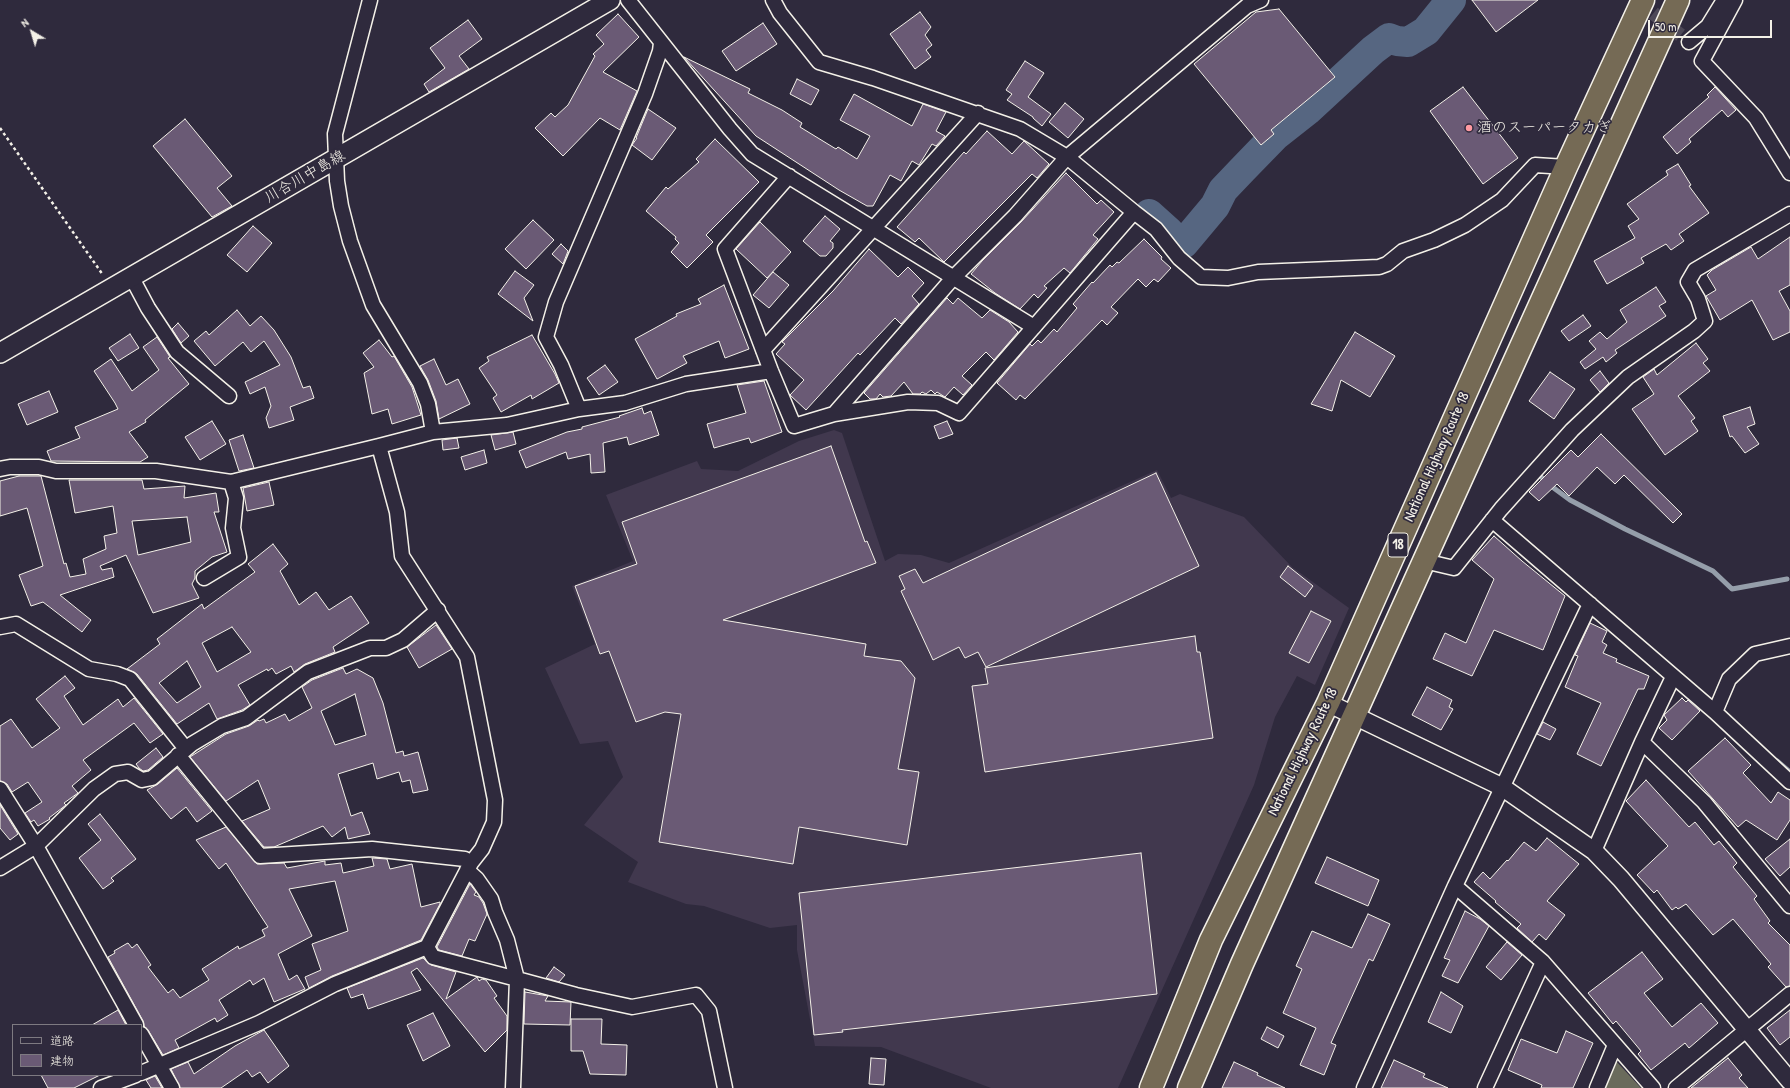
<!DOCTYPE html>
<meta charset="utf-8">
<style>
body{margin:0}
#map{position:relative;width:1790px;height:1088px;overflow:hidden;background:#2f2a3d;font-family:"Patrick Hand","Klee One",sans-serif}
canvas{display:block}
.legend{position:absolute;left:12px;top:1024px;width:130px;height:52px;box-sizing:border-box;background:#2f2a3d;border:1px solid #7e7a81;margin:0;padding:5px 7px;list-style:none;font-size:12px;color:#f4f1e8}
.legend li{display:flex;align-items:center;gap:8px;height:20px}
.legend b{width:20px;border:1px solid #7e7a81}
.north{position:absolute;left:12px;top:12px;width:40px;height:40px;-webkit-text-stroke:3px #2f2a3d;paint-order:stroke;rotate:322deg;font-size:11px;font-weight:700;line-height:16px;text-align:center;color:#f4f1e8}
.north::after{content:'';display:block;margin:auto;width:14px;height:18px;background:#f4f1e8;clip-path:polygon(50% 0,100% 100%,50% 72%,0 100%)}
.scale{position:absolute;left:1648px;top:20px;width:124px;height:18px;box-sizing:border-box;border:2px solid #f4f1e8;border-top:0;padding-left:5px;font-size:12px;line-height:14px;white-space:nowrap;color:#f4f1e8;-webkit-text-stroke:3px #2f2a3d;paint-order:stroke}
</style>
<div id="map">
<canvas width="1790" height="1088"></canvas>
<ul class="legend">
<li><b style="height:5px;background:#2f2a3d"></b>道路</li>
<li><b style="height:11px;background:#6a5a75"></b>建物</li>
</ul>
<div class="north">N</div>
<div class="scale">50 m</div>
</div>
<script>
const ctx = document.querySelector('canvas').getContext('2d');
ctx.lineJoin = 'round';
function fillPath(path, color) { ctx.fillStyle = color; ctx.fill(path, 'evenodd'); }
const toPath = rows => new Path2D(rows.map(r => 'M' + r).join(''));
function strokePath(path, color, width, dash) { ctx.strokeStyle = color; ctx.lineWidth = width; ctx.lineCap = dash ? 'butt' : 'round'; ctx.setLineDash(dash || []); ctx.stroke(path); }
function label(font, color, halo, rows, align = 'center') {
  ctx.font = font + ' "Patrick Hand","Klee One",sans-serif'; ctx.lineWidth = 3.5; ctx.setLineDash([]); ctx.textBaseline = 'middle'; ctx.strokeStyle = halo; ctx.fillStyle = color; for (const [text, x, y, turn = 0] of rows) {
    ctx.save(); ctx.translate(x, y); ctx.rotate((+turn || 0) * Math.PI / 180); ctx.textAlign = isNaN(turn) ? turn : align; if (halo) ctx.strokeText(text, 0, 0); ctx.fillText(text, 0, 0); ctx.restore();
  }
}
const built = toPath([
 [834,430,842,433,885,561,898,554,921,555,949,563,1157,470,1171,498,1180,494,1244,517,1292,567,1349,608,1315,685,1297,676,1275,717,1254,785,1118,1088,991,1088,881,1047,815,1046,797,950,797,925,770,928,704,906,686,904,628,882,638,862,584,825,623,777,608,741,580,744,545,668,595,644,572,586,633,561,606,495,697,461,701,469,738,471,799,441]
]);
const green = toPath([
 [1616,1061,1641,1088,1604,1088]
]);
const stream = toPath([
 [1536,479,1539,475,1551,486,1570,500,1625,529,1713,571,1732,589,1787,579],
 [1777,761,1790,772]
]);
const river = toPath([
 [1149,214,1169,232],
 [1174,237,1184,243,1215,206,1223,190,1243,169,1275,136,1308,110,1373,50,1389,38,1397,41,1408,42,1426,31,1451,0]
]);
const building = toPath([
 [1472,0,1538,0,1496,32,1472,0],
 [1279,9,1335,77,1271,130,1274,134,1261,145,1194,64,1256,12,1279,9],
 [920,12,931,27,925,35,932,45,926,50,931,57,915,69,890,34,920,12],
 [618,14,639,37,603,72,637,91,620,130,600,118,563,156,535,128,551,113,555,117,568,105,595,56,593,54,604,44,596,35,618,14],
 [468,20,482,39,459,56,469,69,429,92,424,84,445,68,430,48,468,20],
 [763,23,777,44,736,71,722,51,763,23],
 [684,57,750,89,748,93,782,110,802,123,800,127,836,149,838,147,857,159,870,136,840,120,854,94,912,126,923,104,946,112,936,131,945,136,936,146,932,144,919,165,912,161,901,181,890,175,873,206,867,206,839,190,756,136,684,57],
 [1025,61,1044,73,1028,97,1051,114,1042,126,1033,118,1033,117,1007,100,1012,94,1006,90,1025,61],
 [797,79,819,90,811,105,790,94,797,79],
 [1463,87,1518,158,1483,184,1430,111,1463,87],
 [1715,87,1736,110,1728,117,1722,110,1689,139,1691,142,1677,154,1663,137,1709,97,1707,95,1715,87],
 [1065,103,1084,119,1068,138,1049,122,1065,103],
 [648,109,676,128,652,160,632,145,637,138,636,138,648,109],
 [185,119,232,176,217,188,232,206,212,217,153,146,185,119],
 [987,131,1012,154,1024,141,1049,164,1037,178,1032,174,944,262,919,238,915,242,897,227,964,152,966,154,987,131],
 [715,139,759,182,706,235,713,242,687,268,671,252,679,243,675,239,676,237,646,211,666,187,668,189,699,162,696,159,715,139],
 [1678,164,1691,185,1689,186,1709,213,1679,234,1684,241,1671,250,1666,244,1641,258,1644,263,1607,284,1594,261,1635,238,1628,226,1639,219,1627,204,1668,175,1666,171,1678,164],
 [1066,173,1097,204,1101,200,1114,212,1093,235,1098,239,1070,273,1064,268,1044,286,1047,288,1038,298,1034,294,1020,309,995,293,971,274,982,261,1021,222,1066,173],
 [825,216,840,229,830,241,833,243,833,248,826,256,820,256,803,241,825,216],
 [533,220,554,240,526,269,505,249,533,220],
 [760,222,791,252,767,278,736,249,760,222],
 [253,226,272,243,247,272,227,255,253,226],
 [1790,237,1790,285,1779,291,1790,311,1790,332,1773,340,1752,300,1720,320,1706,296,1716,290,1707,275,1712,270,1751,247,1758,259,1790,237],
 [1144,239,1162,257,1161,259,1171,268,1158,282,1154,279,1146,287,1138,279,1111,307,1118,313,1107,325,1102,320,1025,399,1020,395,1016,400,997,383,1030,344,1032,346,1038,340,1041,343,1054,329,1057,332,1077,308,1073,304,1092,282,1093,283,1110,265,1112,267,1117,262,1119,263,1144,239],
 [561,244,568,251,563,264,552,254,561,244],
 [869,249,898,277,908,267,924,283,912,296,919,304,901,324,895,318,860,355,858,353,806,410,790,395,804,380,776,354,785,344,782,342,833,291,869,249],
 [515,271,534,285,524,298,533,321,498,294,515,271],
 [773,272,789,285,769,308,753,295,773,272],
 [724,285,749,349,725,358,719,341,683,356,687,363,657,379,635,339,677,316,676,314,701,304,698,299,724,285],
 [1656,287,1666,302,1659,306,1666,316,1615,350,1617,353,1606,362,1603,357,1585,369,1580,362,1596,349,1589,341,1600,332,1607,339,1627,322,1620,310,1656,287],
 [947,298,953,304,958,298,982,318,990,310,1009,322,1018,332,994,360,986,352,962,376,972,385,963,395,954,387,945,397,937,392,935,394,931,390,926,394,922,392,920,394,913,394,904,382,891,396,883,397,880,394,876,399,870,399,864,393,947,298],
 [237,310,250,326,261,316,274,330,291,357,303,388,310,386,314,398,290,407,294,420,269,428,266,418,271,406,265,387,250,394,245,382,280,365,264,341,251,352,243,342,215,366,194,341,206,331,209,335,237,310],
 [1583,315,1591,326,1569,341,1561,331,1583,315],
 [178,323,189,336,181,343,172,329,178,323],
 [1355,332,1395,356,1370,397,1341,380,1332,411,1311,404,1355,332],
 [130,334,139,348,118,361,109,348,130,334],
 [532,335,555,374,559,383,532,399,531,395,501,412,493,398,497,395,479,368,489,361,487,357,532,335],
 [157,337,170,357,168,358,189,384,145,420,146,422,129,432,148,457,140,462,51,461,47,451,80,438,75,427,118,409,115,403,94,371,111,359,132,391,159,370,143,347,157,337],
 [379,340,392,357,394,356,412,387,421,415,392,424,388,409,372,414,364,373,374,367,363,353,379,340],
 [1696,343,1708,359,1703,363,1710,371,1678,396,1695,418,1691,421,1698,431,1665,455,1632,409,1654,394,1643,377,1654,369,1657,375,1696,343],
 [434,359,446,385,458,379,470,404,439,419,436,401,428,380,420,366,434,359],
 [605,365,618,382,599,395,587,378,605,365],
 [1600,371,1609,383,1600,392,1590,380,1600,371],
 [1550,372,1575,389,1554,419,1529,401,1550,372],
 [764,381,782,432,751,443,749,438,714,448,707,424,746,413,737,385,764,381],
 [49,391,58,412,27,425,18,404,49,391],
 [1750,407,1755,424,1747,427,1759,444,1745,453,1732,436,1730,437,1723,416,1750,407],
 [642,408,644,414,651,411,659,435,629,445,627,437,603,443,605,472,591,473,590,454,568,459,566,452,526,468,519,451,567,432,582,429,582,427,620,417,619,416,642,408],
 [212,421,226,444,200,460,185,437,212,421],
 [947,421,953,434,939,439,934,426,947,421],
 [513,432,516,444,495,450,491,435,513,432],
 [1601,434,1682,514,1673,523,1624,475,1615,484,1597,467,1569,496,1557,484,1539,501,1529,492,1571,450,1578,457,1601,434],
 [243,435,254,468,239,471,229,440,243,435],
 [457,438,459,448,443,450,442,440,457,438],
 [831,446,865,542,867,541,876,563,723,620,866,644,864,656,901,661,915,678,898,769,919,772,907,845,799,827,793,864,659,842,681,714,665,712,636,722,609,651,600,654,575,586,637,564,622,522,831,446],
 [484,450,487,463,465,470,461,457,484,450],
 [1156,473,1199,566,986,667,978,652,965,658,959,647,933,660,901,591,905,589,899,576,915,569,923,583,1156,473],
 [19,476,41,476,64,564,66,563,70,577,86,574,83,559,106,549,104,536,117,533,113,506,75,513,69,480,142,480,144,489,185,486,184,498,216,493,219,512,214,512,227,552,212,557,195,571,195,578,192,584,199,598,153,613,126,555,100,566,102,570,112,568,114,577,60,595,91,620,82,632,43,602,31,606,19,575,43,566,27,508,0,516,0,481,19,476],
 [187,517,191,542,138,555,132,521,187,517],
 [269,482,274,505,247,511,243,488,269,482],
 [1494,536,1522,561,1565,596,1543,650,1494,630,1472,676,1433,659,1445,633,1466,643,1494,579,1472,560,1494,536],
 [273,544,288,564,280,571,299,605,316,592,329,610,351,596,369,623,333,647,335,652,305,664,294,672,291,666,276,674,272,668,268,671,267,669,238,685,250,705,242,710,217,719,209,703,177,724,137,674,127,669,160,644,157,639,202,604,204,609,255,572,248,564,273,544],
 [232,627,251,652,217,672,202,643,232,627],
 [187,661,201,687,177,703,159,683,187,661],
 [1288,566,1313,586,1305,597,1280,577,1288,566],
 [1311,611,1331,621,1309,663,1289,653,1311,611],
 [1590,623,1607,631,1602,642,1607,645,1603,653,1617,659,1616,662,1649,676,1644,689,1638,689,1601,766,1577,754,1601,703,1565,687,1578,656,1575,655,1590,623],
 [436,625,452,649,419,668,407,647,436,625],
 [1195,636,1197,652,1200,652,1213,738,985,772,972,686,988,684,985,668,1195,636],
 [343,668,346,674,357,669,373,678,383,703,396,753,403,751,404,756,418,752,428,790,413,793,410,780,402,782,399,772,377,779,373,763,338,774,351,816,362,812,370,834,348,839,345,827,332,837,323,826,274,847,264,847,242,821,270,809,258,780,226,801,190,757,226,734,249,726,258,720,259,721,264,719,266,723,285,714,289,721,312,708,302,687,312,680,343,668],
 [355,694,366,735,335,745,321,711,355,694],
 [65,676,75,688,64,696,83,725,118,699,123,707,134,698,163,734,150,743,134,723,83,760,91,770,72,786,78,793,64,803,66,805,49,818,50,819,38,826,34,820,31,822,25,813,42,802,28,782,12,792,7,784,0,781,0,726,11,719,32,748,60,728,36,699,65,676],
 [1427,687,1452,700,1449,707,1453,709,1441,730,1412,715,1427,687],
 [1682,698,1686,702,1688,700,1700,711,1672,740,1659,728,1667,720,1664,715,1682,698],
 [1543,722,1556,729,1550,740,1537,734,1543,722],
 [1725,738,1751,765,1743,773,1771,803,1778,792,1790,800,1790,820,1777,840,1746,820,1738,827,1688,771,1725,738],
 [156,748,163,757,148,770,143,771,139,768,136,764,156,748],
 [177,768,212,811,197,822,186,807,171,819,147,790,158,784,177,768],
 [1646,780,1689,827,1695,822,1714,845,1719,841,1737,863,1733,867,1757,896,1754,899,1770,921,1768,923,1790,945,1790,986,1786,987,1768,967,1771,964,1733,919,1713,935,1686,904,1678,909,1676,907,1672,910,1657,890,1654,893,1637,875,1668,846,1626,801,1646,780],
 [0,805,18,834,10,840,0,828,0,805],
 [100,814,136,859,111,878,114,881,103,889,79,858,101,840,88,824,100,814],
 [226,827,257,864,284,863,287,868,325,861,325,865,341,863,343,873,374,866,372,858,387,859,390,869,412,864,421,907,440,902,440,904,421,940,332,976,309,988,305,977,321,970,312,944,348,931,335,881,289,889,312,936,278,954,289,980,297,975,305,989,274,1002,264,978,253,985,250,980,219,1000,228,1015,217,1022,215,1018,175,1040,179,1048,163,1055,148,1030,144,1026,143,1021,108,957,115,953,114,951,126,944,128,943,132,948,137,944,151,965,148,967,168,993,173,989,180,998,209,980,202,969,238,946,239,949,265,936,262,930,268,927,226,863,219,869,196,840,226,827],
 [1547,838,1579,864,1547,901,1565,915,1546,940,1539,934,1532,942,1517,928,1521,924,1495,902,1496,901,1474,882,1483,872,1490,879,1507,860,1508,861,1524,842,1536,851,1547,838],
 [1790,839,1790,867,1780,876,1765,859,1790,839],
 [1141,853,1157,994,842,1030,843,1032,814,1035,799,893,1141,853],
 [1327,857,1379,880,1368,906,1315,883,1327,857],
 [470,884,476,892,474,895,479,897,483,903,487,914,475,941,469,939,462,956,439,950,437,947,470,884],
 [1465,911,1480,919,1489,926,1458,983,1442,976,1450,960,1444,958,1465,911],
 [1368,914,1390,924,1373,961,1369,959,1331,1043,1336,1045,1324,1075,1300,1065,1316,1028,1283,1013,1302,969,1296,966,1312,931,1352,948,1368,914],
 [1507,942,1522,955,1501,980,1486,967,1507,942],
 [1642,952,1663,979,1644,993,1672,1027,1701,1003,1718,1023,1689,1048,1685,1043,1651,1070,1638,1054,1641,1051,1616,1021,1613,1024,1588,993,1642,952],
 [423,958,431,965,456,972,446,999,477,977,479,981,482,979,486,980,497,996,494,998,507,1016,507,1030,485,1052,417,968,411,972,421,990,368,1009,363,994,351,998,347,988,423,958],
 [554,967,565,975,559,982,546,978,554,967],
 [525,992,548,996,545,1001,571,1002,570,1025,524,1024,525,992],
 [1441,992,1463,1006,1451,1033,1428,1022,1441,992],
 [118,1010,126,1025,92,1025,118,1010],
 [1790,1010,1790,1037,1780,1045,1767,1028,1790,1010],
 [433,1013,450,1046,423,1061,407,1025,433,1013],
 [571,1019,602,1019,601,1044,627,1045,626,1075,590,1074,583,1051,571,1051,571,1019],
 [1267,1027,1284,1036,1278,1048,1261,1039,1267,1027],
 [264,1030,289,1066,268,1083,260,1072,252,1077,247,1070,221,1088,180,1088,171,1069,188,1062,194,1074,235,1046,264,1030],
 [1566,1031,1593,1043,1573,1088,1541,1088,1542,1085,1508,1070,1521,1039,1557,1053,1566,1031],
 [871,1058,886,1059,884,1085,869,1084,871,1058],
 [1728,1058,1742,1075,1739,1078,1748,1088,1691,1088,1728,1058],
 [1394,1060,1425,1074,1423,1077,1448,1088,1381,1088,1394,1060],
 [1234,1062,1258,1073,1257,1075,1285,1088,1222,1088,1234,1062],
 [41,1075,100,1075,74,1088,48,1088,41,1075],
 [155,1076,162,1088,151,1088,146,1080,155,1076]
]);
const minorTunnel = toPath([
 [1637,0,1689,42]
]);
const path = toPath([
 [0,128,103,275]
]);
const minor = toPath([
 [370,0,335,134,337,181,341,206,350,241,373,305,420,383,428,404,433,432],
 [628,0,730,129,752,154,1034,327],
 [773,0,780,13,819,62,873,78,1020,129,1067,157,1134,212,959,413,938,403,908,402,834,414,794,426,771,371,725,249,789,176],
 [1735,0,1702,61,1756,118,1790,173],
 [1689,42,1708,26,1724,0],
 [1134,212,1156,229,1179,258,1201,277,1228,278,1258,272,1379,267,1387,264,1403,251,1434,240,1465,225,1502,200,1535,165,1566,167],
 [132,278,148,308,177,352,229,396],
 [763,350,978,113],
 [579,409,561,365,546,337,556,302,645,94,660,51,661,43],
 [834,414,953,278,1015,216,1067,157,1247,6,1261,0],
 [379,446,397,512,402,556,467,657,495,800,494,822,482,849,471,863],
 [0,469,10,467,39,467,56,471,156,471,231,482,379,446,433,432,507,425,579,409,625,403,686,384,771,371],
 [1492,520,1715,712,1790,782],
 [1424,561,1454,568,1501,509,1572,430,1628,377,1694,331,1705,321,1698,299,1688,282,1695,270,1790,214],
 [204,578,239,557,233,528,236,498,231,482],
 [0,627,16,624,89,669,117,674,130,679,186,749],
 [1715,712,1729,679,1755,654,1790,646],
 [1642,742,1704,802,1790,906],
 [0,789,36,846,136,1025],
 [1594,851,1642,742,1673,677],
 [0,868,36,846,94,789,115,774,128,772,142,780,152,778,192,744,222,726,246,718,308,672,370,648,386,648,403,640,438,610],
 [467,870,477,879,491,899,495,912,507,940,517,979,576,995,632,1007,696,995,709,1011,725,1088],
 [1455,886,1543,962,1653,1088],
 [427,947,433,957,517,979,513,1088],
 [141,1034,172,1088],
 [141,1073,259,1023,335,984,427,947,471,863,465,859,372,849,260,856,178,755],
 [101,1088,136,1075],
 [1364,1088,1455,886,1590,604],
 [1485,1088,1543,962],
 [1597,1088,1615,1045],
 [1676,1088,1790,994]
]);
const tertiary = toPath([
 [1328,703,1502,787,1594,851,1621,879,1790,1081]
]);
const secondary = toPath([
 [0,353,610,0]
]);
const trunk = toPath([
 [1151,1088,1211,940,1328,703,1566,167,1643,0],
 [1189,1088,1242,964,1424,561,1678,0]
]);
const markers = [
 [1469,128,4,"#ff9aa2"]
];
const shields = [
 [1398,545,20]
];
const shieldNames = [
 ["18",1398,545]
];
const poiNames = [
 ["酒のスーパータカぎ",1477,128]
];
const streetNames = [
 ["川合川中島線",305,177,-30],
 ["National Highway Route 18",1437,457,-66],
 ["National Highway Route 18",1303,752,-64]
];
fillPath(built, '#41384e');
fillPath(green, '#6a6b5c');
strokePath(stream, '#959eaa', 5);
strokePath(river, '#566681', 30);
fillPath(building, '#6a5a75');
strokePath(building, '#f4f1e8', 1);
strokePath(minorTunnel, '#4d4857', 14, [14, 7]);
strokePath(minor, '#f4f1e8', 17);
strokePath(tertiary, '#f4f1e8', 20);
strokePath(secondary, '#f4f1e8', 22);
strokePath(trunk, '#f4f1e8', 25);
strokePath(path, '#f4f1e8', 2.5, [3, 3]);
strokePath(minor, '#2f2a3d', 14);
strokePath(tertiary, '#2f2a3d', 17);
strokePath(secondary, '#2f2a3d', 19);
strokePath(trunk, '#756a55', 22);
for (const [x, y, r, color] of markers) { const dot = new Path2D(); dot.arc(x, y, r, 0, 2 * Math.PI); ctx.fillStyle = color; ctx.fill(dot); strokePath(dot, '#2f2a3d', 1.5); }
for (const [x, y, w] of shields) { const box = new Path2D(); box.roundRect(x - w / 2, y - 12, w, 24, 3); ctx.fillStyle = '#2f2a3d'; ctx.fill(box); strokePath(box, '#f4f1e8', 1); }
label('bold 14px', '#f4f1e8', null, shieldNames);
label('15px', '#f4f1e8', '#2f2a3d', poiNames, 'left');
label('15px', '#f4f1e8', '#2f2a3d', streetNames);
</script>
